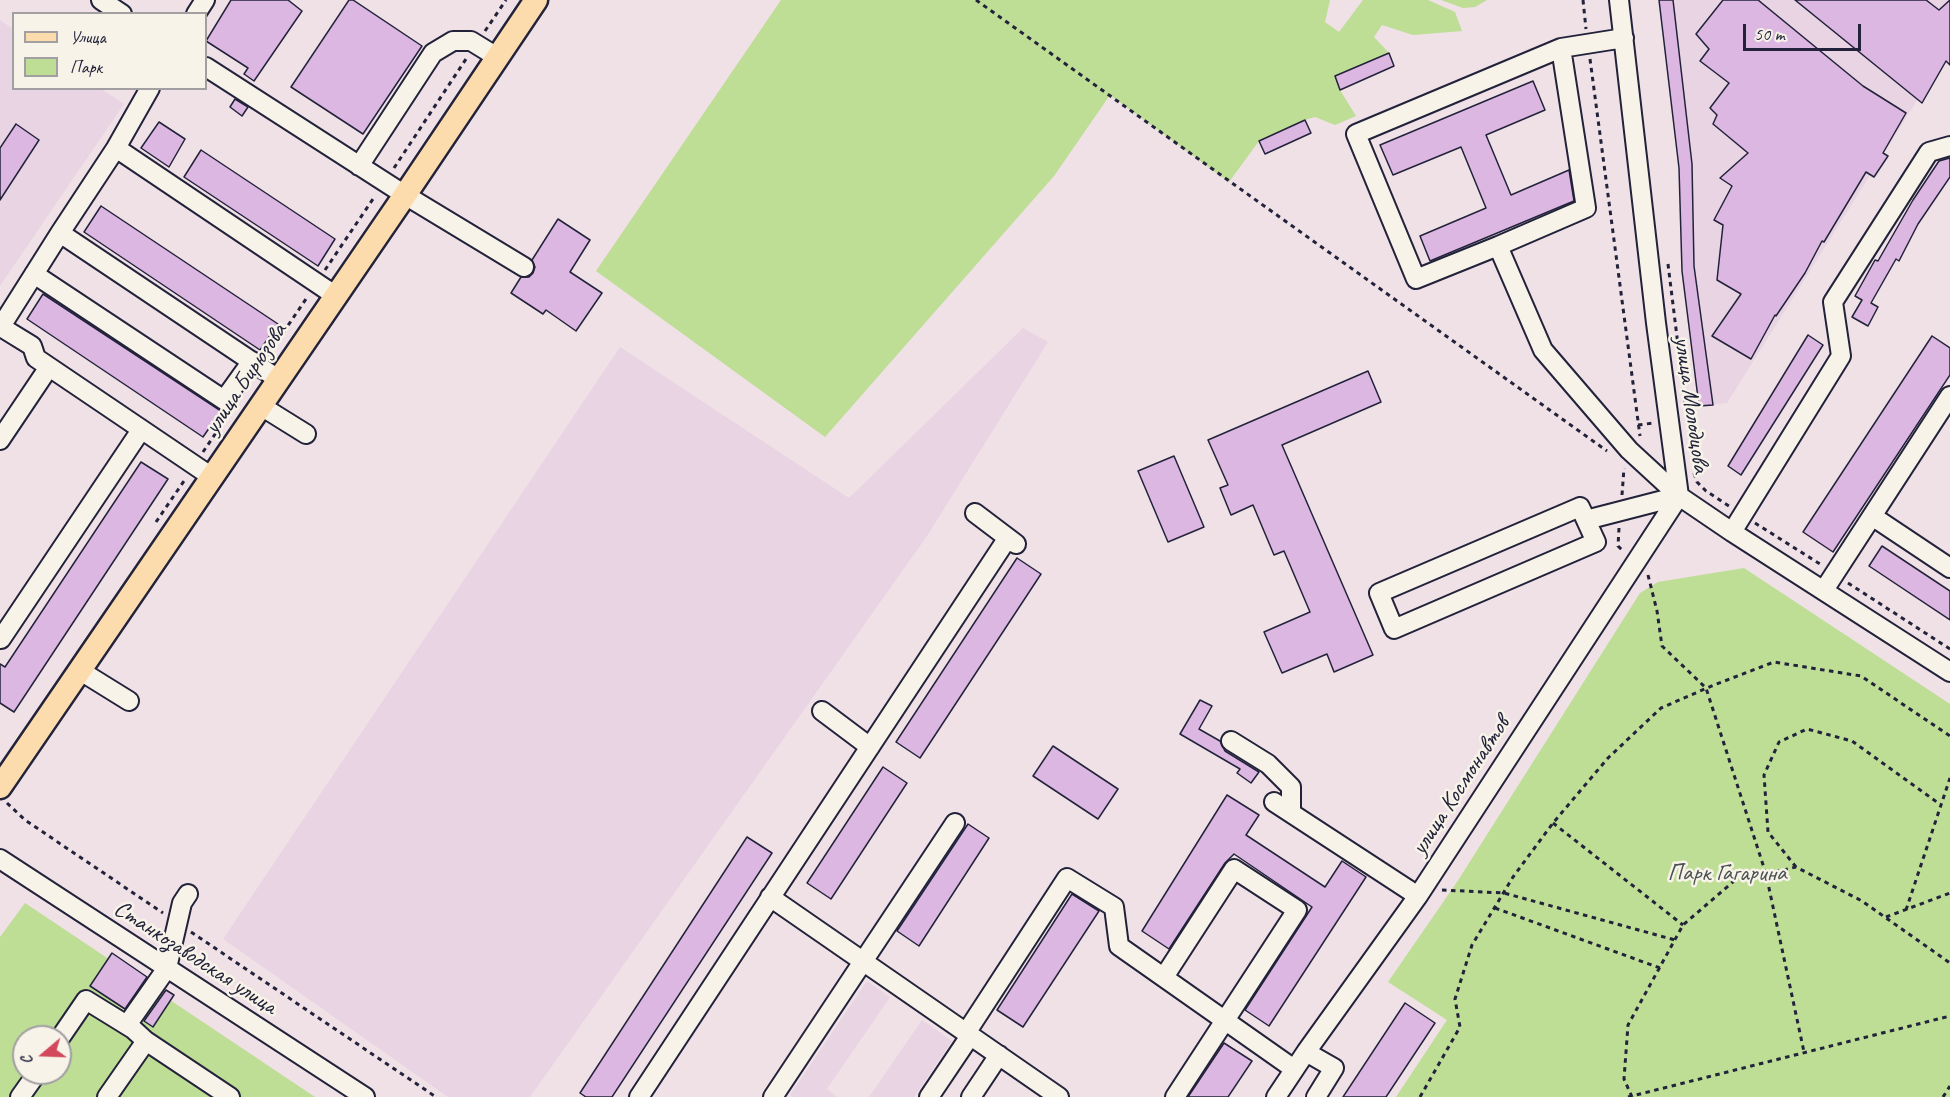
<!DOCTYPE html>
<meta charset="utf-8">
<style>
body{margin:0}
#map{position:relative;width:1950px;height:1097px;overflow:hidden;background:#efe1e6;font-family:Caveat,sans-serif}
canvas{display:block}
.legend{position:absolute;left:12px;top:12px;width:195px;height:78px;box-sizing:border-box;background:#f7f3e8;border:2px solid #a29fa3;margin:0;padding:8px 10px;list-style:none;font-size:18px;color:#22223b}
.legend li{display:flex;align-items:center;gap:12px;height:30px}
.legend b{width:30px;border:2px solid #a29fa3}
.north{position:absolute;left:12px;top:1025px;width:60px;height:60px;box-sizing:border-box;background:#f7f3e8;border:2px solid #a29fa3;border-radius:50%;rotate:251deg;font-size:16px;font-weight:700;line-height:24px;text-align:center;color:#22223b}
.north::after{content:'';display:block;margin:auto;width:21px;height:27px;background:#d1495b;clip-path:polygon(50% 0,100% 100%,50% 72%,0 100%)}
.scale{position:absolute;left:1743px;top:24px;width:118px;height:27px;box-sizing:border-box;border:3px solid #22223b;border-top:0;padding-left:8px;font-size:18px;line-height:21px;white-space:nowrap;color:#22223b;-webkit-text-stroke:4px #f7f3e8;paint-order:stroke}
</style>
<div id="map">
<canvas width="1950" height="1097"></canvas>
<ul class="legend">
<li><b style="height:8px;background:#fcdcac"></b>Улица</li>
<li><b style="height:16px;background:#bedd95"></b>Парк</li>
</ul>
<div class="north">С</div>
<div class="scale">50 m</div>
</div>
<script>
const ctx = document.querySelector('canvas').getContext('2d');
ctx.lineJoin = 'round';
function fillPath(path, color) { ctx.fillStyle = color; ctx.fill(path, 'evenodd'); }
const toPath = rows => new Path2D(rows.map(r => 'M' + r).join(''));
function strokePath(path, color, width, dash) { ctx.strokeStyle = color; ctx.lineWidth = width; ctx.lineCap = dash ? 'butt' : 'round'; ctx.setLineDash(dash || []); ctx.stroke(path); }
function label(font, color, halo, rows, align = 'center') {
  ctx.font = font + ' Caveat,sans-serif'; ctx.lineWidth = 5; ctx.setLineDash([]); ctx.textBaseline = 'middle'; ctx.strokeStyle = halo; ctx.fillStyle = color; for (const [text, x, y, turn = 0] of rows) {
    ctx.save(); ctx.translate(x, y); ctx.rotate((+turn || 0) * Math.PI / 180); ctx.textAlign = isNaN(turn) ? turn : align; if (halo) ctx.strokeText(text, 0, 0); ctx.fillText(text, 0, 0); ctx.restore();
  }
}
const built = toPath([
 [1659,0,1950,0,1950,48,1727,403,1699,406,1682,271,1679,168],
 [0,20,13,29,14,88,101,89,124,104,0,286],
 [1023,328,1048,342,927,536,530,1097,448,1097,223,939,620,347,849,498],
 [867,981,890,997,827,1089,837,1097,793,1097,790,1095],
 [922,1020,952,1041,914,1097,869,1097]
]);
const green = toPath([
 [781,0,1330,0,1325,22,1339,32,1363,0,1428,0,1455,12,1462,31,1413,35,1382,25,1374,37,1389,53,1335,76,1340,90,1356,116,1335,125,1315,117,1305,120,1259,141,1229,182,1110,95,1054,176,825,437,596,271],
 [1441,0,1487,0,1475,7,1463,8],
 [1744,568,1950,704,1950,1097,1396,1097,1447,1020,1388,982,1457,882,1640,593,1658,582],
 [25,903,315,1097,0,1097,0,937],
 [24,1037,60,1037,60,1073,24,1073]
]);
const building = toPath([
 [231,0,288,0,302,11,254,81,244,74,248,68,206,41,231,0],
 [349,0,353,0,422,46,363,134,291,87,349,0],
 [1659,0,1673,0,1692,164,1694,266,1713,405,1699,406,1682,271,1679,168,1659,0],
 [1723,0,1758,0,1863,86,1906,113,1883,153,1888,156,1874,177,1866,172,1824,242,1822,241,1805,273,1776,316,1775,315,1751,359,1712,336,1741,294,1717,280,1723,225,1714,220,1732,186,1720,178,1748,153,1713,124,1717,115,1710,108,1729,83,1700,61,1709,49,1696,34,1723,0],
 [1795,0,1926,0,1939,10,1950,0,1950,65,1946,61,1922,103,1795,0],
 [1389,53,1394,66,1340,90,1335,76,1389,53],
 [1533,81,1545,110,1486,135,1511,195,1569,170,1574,201,1430,261,1420,236,1486,208,1461,147,1393,175,1380,145,1533,81],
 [235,99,248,107,242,116,230,107,235,99],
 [1305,120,1311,133,1265,154,1259,141,1305,120],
 [159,122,185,139,169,167,141,148,159,122],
 [16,124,39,140,0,200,0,148,16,124],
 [201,150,335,239,318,266,184,177,201,150],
 [1950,158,1950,177,1918,224,1899,261,1896,259,1871,303,1878,307,1868,326,1852,317,1862,300,1855,296,1875,260,1878,261,1913,200,1939,161,1950,158],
 [101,206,278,324,260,350,84,232,101,206],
 [558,219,590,240,570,272,602,293,576,331,546,310,543,314,511,293,521,277,529,277,533,273,535,267,532,260,558,219],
 [43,294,221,411,203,437,27,319,43,294],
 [1808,335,1823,345,1741,475,1728,466,1808,335],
 [1932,336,1950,348,1950,375,1833,552,1803,532,1932,336],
 [1368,371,1381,402,1282,445,1373,655,1334,672,1327,654,1282,673,1264,632,1310,612,1284,551,1274,555,1253,505,1231,515,1220,488,1228,485,1208,440,1368,371],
 [1174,456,1204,527,1168,542,1138,471,1174,456],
 [141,462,168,479,14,712,0,703,0,664,5,667,141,462],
 [1882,546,1950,591,1950,620,1869,566,1882,546],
 [1017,558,1041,574,920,758,896,742,1017,558],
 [1200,700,1212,706,1199,729,1220,741,1225,751,1259,772,1251,783,1237,773,1240,769,1180,734,1200,700],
 [1053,746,1118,789,1098,819,1033,776,1053,746],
 [883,767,907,783,831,899,807,883,883,767],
 [1227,795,1259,815,1246,835,1325,887,1342,861,1366,877,1269,1026,1245,1010,1312,907,1234,854,1225,863,1169,949,1142,931,1227,795],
 [968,824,989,838,919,946,897,931,968,824],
 [747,837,772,853,612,1097,586,1097,580,1093,747,837],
 [1072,894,1099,911,1023,1027,997,1010,1072,894],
 [112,953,147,977,125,1009,90,986,112,953],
 [166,990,174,995,153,1027,144,1021,166,990],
 [1405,1003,1435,1023,1386,1097,1343,1097,1405,1003],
 [1224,1043,1252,1061,1228,1097,1188,1097,1224,1043]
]);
const path = toPath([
 [976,0,1607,451],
 [1583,0,1586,29],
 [485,31,506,0],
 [1590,59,1640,436],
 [394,168,468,56],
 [1668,264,1686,410],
 [325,270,375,196],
 [268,355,308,296],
 [1638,425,1654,423],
 [203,452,228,415],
 [1694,473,1697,482,1706,491,1729,506],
 [1622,495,1624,468],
 [156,522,186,478],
 [1755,523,1820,564],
 [1619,528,1618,546,1624,552],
 [1648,575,1657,611,1662,646,1706,688,1766,874,1804,1052],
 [1848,583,1950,649],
 [7,803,25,820,163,913],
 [1553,823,1683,925],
 [1796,867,1768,832,1764,775,1779,742,1807,729,1852,741,1941,805],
 [1442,890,1504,893,1675,940],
 [1495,908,1660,968],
 [1906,910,1950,778],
 [1886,917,1950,893],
 [191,932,436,1097],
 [1420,1097,1460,1027,1455,999,1472,945,1513,877,1553,823,1608,758,1661,708,1714,685,1774,662,1861,676,1950,736],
 [1628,1097,1950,1016],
 [1632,1097,1624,1079,1628,1025,1683,925,1734,881,1796,867,1862,901,1950,963],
 [1943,1097,1950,1086]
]);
const minor = toPath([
 [101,0,122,14],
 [1619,0,1656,323,1679,496],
 [196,14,205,0],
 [1561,48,1624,38],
 [206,67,405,195,524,267],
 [116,148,336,296],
 [359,166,433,53,453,41,471,41,497,57],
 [60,233,278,379],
 [1498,246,1416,279,1356,134,1561,48,1586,208,1498,246,1543,350,1629,450,1679,496,1732,532,1950,672],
 [34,274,224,400,252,361],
 [1,327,32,346,36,358,212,477],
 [0,328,60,233,116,148,150,88],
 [261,406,306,434],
 [0,440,49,367],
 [1580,507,1596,542,1394,629,1379,593,1580,507],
 [975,513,1016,544],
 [1872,516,1950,568],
 [1586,520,1679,496],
 [1732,532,1841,356,1833,302,1929,152,1950,146],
 [1824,590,1950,396],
 [0,638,1,639,141,430],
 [79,670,129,701],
 [822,711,870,747],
 [1231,741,1268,764,1291,787,1291,812],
 [1274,802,1418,896],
 [0,859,365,1097],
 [770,897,1059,1097],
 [1164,977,1234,869,1297,910,1175,1097],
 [127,1025,167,968,182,903,188,894],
 [966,1033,1067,878,1114,907,1119,946,1294,1069],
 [60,1038,86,1000,133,1029,146,1041,230,1097],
 [1306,1052,1334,1068,1316,1097],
 [20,1097,37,1073],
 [107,1097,146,1041],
 [639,1097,1007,539],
 [773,1097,955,823],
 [929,1097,970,1036],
 [971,1097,999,1055],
 [1276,1097,1306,1052,1418,896,1679,496]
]);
const major = toPath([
 [0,787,405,195,536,0]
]);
const streetNames = [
 ["улица Бирюзова",246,379,-56],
 ["улица Молодцова",1691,405,82],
 ["улица Космонавтов",1461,786,-57],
 ["Станкозаводская улица",195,958,33]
];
const parkNames = [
 ["Парк Гагарина",1727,874]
];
fillPath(built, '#e9d4e4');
fillPath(green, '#bedd95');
fillPath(building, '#dcb7e1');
strokePath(building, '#22223b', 1.5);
strokePath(minor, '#22223b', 22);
strokePath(major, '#22223b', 27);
strokePath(path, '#22223b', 3, [4.5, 4.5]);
strokePath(minor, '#f7f3e8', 18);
strokePath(major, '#fcdcac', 22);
label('24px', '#22223b', '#f7f3e8', streetNames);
label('24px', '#495152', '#f7f3e8', parkNames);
</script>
